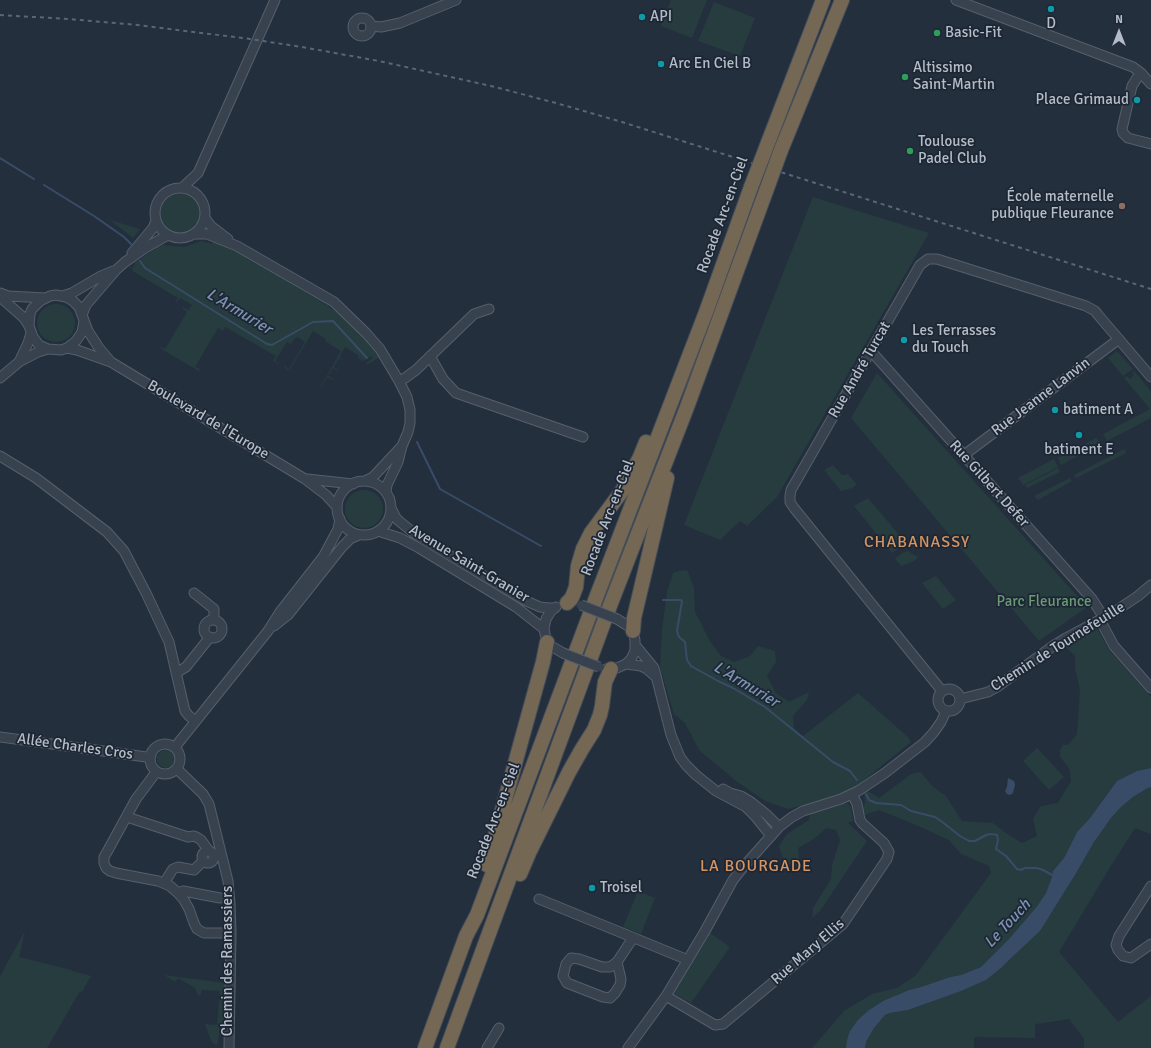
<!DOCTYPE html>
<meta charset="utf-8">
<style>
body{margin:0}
#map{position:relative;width:1151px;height:1048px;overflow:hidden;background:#242f3e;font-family:Signika,sans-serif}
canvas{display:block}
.north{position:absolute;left:1099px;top:12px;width:40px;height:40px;-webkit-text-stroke:3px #1d2633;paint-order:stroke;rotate:0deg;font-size:11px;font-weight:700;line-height:16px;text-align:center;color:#b4bcc9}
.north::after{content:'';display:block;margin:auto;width:14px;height:18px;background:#b4bcc9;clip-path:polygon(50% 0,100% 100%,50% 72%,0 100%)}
</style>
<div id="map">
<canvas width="1151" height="1048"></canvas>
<div class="north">N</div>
</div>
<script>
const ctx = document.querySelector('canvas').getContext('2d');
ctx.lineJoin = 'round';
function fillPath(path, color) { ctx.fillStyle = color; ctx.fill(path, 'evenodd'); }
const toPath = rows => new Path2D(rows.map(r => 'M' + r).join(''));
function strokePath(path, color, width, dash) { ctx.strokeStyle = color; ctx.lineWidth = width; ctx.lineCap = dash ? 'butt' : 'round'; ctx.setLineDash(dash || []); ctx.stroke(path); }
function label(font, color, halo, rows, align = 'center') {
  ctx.font = font + ' Signika,sans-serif'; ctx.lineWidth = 3.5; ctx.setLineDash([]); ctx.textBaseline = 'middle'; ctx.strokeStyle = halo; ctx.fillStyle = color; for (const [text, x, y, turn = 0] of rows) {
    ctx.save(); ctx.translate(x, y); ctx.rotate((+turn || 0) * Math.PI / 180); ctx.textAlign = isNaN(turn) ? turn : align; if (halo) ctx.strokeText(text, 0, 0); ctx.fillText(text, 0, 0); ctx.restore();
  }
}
const green = toPath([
 [671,0,707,0,692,38,661,26],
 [714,2,755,18,740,56,698,41],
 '159 213a21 21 0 1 1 42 0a21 21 0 1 1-42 0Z',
 [813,197,929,233,777,497,747,526,740,521,720,540,684,525],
 [110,220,140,229,133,238],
 [214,240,245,256,327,305,352,324,375,350,380,356,378,358,367,365,366,363,373,358,371,356,364,361,358,358,359,356,345,347,339,358,344,360,338,359,334,367,338,370,338,371,333,368,328,376,333,379,332,380,327,377,322,386,327,389,321,386,341,351,325,341,326,339,313,331,291,368,288,370,284,367,284,366,289,369,305,342,298,337,294,339,291,344,287,342,275,361,280,364,279,364,273,361,276,356,225,327,223,331,218,328,195,367,200,369,199,371,161,349,160,347,165,349,187,312,183,309,183,307,188,310,192,305,180,298,176,303,175,303,178,298,134,272,132,271,133,269,129,267,130,266,132,268,135,265,134,263,158,247,163,245,184,247,202,241,212,244],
 '37 323a19 19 0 1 1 38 0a19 19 0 1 1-38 0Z',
 [1117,351,1133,369,1123,376,1108,358],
 [1134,371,1151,391,1151,418,1107,441,1103,434,1150,409,1124,378,1127,376,1130,379,1134,375,1132,372],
 [877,373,1087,607,1039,641,851,418],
 [1096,438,1102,443,1061,465,1058,458],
 [1124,449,1126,453,1076,478,1074,475],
 [1054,459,1058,467,1023,485,1018,478],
 [833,465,842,475,848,474,857,485,852,488,841,491,824,470],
 [1058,468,1060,472,1027,488,1025,485],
 [1070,478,1072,481,1038,500,1034,496],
 '345 509a19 19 0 1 1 38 0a19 19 0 1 1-38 0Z',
 [868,498,906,543,892,553,854,506],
 [908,551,918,557,914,561,901,566,895,559,902,553],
 [687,570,694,588,695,612,701,623,709,640,721,656,734,662,750,656,758,646,775,651,776,662,767,676,776,693,789,702,809,692,807,700,793,716,794,728,803,736,858,693,908,737,911,742,849,792,814,803,788,809,765,801,736,781,699,750,685,723,674,714,660,668,662,629,667,592,673,573,679,571],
 [936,576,956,600,943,609,922,583],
 [1096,627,1110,651,1151,697,1151,768,1137,771,1117,781,1090,818,1077,832,1064,858,1053,871,1052,877,1046,893,1038,905,1028,917,1008,940,981,967,961,975,950,977,921,987,909,990,883,1001,869,1010,847,1040,846,1048,812,1048,844,1011,872,994,897,988,916,975,991,873,989,866,961,854,949,840,914,824,879,810,864,815,863,809,865,802,864,793,868,791,879,798,911,774,921,772,932,786,946,796,962,821,993,823,1006,833,1022,843,1037,836,1033,818,1041,806,1058,803,1071,781,1069,768,1060,757,1060,750,1063,745,1068,745,1077,734,1080,689,1075,669,1075,656,1063,644],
 [1037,748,1064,777,1049,790,1023,761],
 '157 759a9 9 0 1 1 18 0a9 9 0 1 1-18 0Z',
 [1151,787,1151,834,1135,828,1114,861,1059,952,1118,1022,1151,996,1151,1048,1084,1048,1084,1039,1069,1019,1044,1023,1035,1024,1035,1038,974,1037,974,1048,865,1048,866,1042,874,1028,885,1015,890,1013,908,1010,953,993,986,980,1001,968,1009,960,1040,931,1075,875,1094,842,1111,818,1121,807,1133,797,1146,789],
 [847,803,851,807,853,821,848,823,867,841,820,911,812,918,813,908,831,879,832,865,840,840,836,830,826,828,814,839,798,848,799,858,797,867,784,862,779,846,787,834,809,820,810,813,832,808],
 [638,891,655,898,641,934,623,927],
 [25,931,19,957,71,970,72,971,91,976,82,992,80,991,47,1048,0,1048,0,976],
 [710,933,730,947,691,1003,673,993],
 [164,975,225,983,224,1030,220,1030,217,1045,213,1043,210,1038,205,1024,217,1025,220,991,201,990,201,995,198,995,195,988,178,978,175,982]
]);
const water = toPath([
 [1151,768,1151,787,1146,789,1133,797,1121,807,1111,818,1094,842,1075,875,1040,931,1009,960,1001,968,986,980,961,991,908,1010,890,1013,885,1015,874,1028,866,1042,865,1048,846,1048,847,1040,850,1031,858,1020,869,1010,883,1001,909,990,921,987,950,977,961,975,981,967,1008,940,1028,917,1038,905,1046,893,1052,877,1053,871,1064,858,1077,832,1090,818,1117,781,1137,771],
 [1008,778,1014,781,1015,785,1013,793,1010,795,1007,794,1005,791,1007,787]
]);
const stream = toPath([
 [0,158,34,179],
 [44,185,94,216,124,237,131,244],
 [140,261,145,268,267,344,272,345,313,322,333,321,367,358],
 [417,442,440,489,541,546],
 [663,600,681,600,682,601,677,631,679,637,685,642,687,660,691,666,718,681,733,688,765,707,833,762,850,771,857,780],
 [866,794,869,800,876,803,901,805,911,811,935,817,941,821,960,836,969,841,975,841,986,835,991,834,997,835,998,840,996,849,1006,856,1017,869,1021,870,1025,868,1037,868,1043,870,1054,876]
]);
const minor = toPath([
 [956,0,1133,67,1141,73,1151,84],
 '353 27a9 9 0 1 1 18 0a9 9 0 1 1-18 0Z',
 [371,26,381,27,400,23,456,0],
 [1141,73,1137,78,1132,86,1122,129,1123,133,1128,138,1151,144],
 [183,187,198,173,275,0],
 '155 213a25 25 0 1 1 50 0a25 25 0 1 1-50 0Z',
 [205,218,211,226,228,239],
 [194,234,207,234,237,246,334,302,366,333,380,349,399,381,407,397,410,410,410,423,408,432,402,446,398,462,387,485,386,492],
 [132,253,153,228,156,221],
 [0,293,8,296,45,298],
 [62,296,72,293,101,276,113,271],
 [0,297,24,318,29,326],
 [82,315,86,305,116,270,125,262,145,248,168,235],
 [84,321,82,332,76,341,67,348,61,350,48,349,39,345,33,337,29,326,30,314,32,309,40,301,50,296,56,295,66,297,73,301,79,307,88,331,99,348,110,361],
 [67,348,77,350,111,362,305,479,326,495,337,507],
 [871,351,1092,599,1104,618],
 [430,356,443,379,456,393,583,437],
 [19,362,28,343,31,333],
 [0,378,19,362,38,352,48,349],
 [399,381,405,378,416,370,474,314,489,309],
 [964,455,1119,339],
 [0,456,36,478,107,532,124,551,146,593,169,642,185,711,189,716,196,721],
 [307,479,353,484],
 [365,481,373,477,401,447],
 '337 508a27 27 0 1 1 54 0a27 27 0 1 1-54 0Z',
 [391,508,396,518,399,521,415,534,429,543,524,600,540,607,548,608,555,608],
 [378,531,400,538,419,548,516,607,544,629],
 [194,593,214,609,214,620],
 [556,607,551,611,546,619,544,629,545,634,547,642,551,646,563,653],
 [1100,620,1114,646,1151,688],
 '204 629a9 9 0 1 1 18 0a9 9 0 1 1-18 0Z',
 [274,626,288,615,342,547,350,539,359,535],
 [636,646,654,668,671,735,680,757,686,765,696,775,716,791,746,807,755,816,771,836],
 [626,664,641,666,647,669,655,676],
 [606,669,617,668,626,664,631,659,635,651,635,640,633,631,628,626,617,619],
 [176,673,186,667,210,637],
 '938 700a11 11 0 1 1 22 0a11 11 0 1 1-22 0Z',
 [942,691,794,508,790,502,790,496,791,490,920,265,928,259,937,259,1086,306,1095,311,1099,316,1151,377],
 [960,699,988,692,997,687,1053,646,1066,638,1114,612,1138,596,1151,585],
 [0,737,125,754,146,757,151,756],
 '150 759a15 15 0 1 1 30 0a15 15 0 1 1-30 0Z',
 [175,747,268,631,280,612,323,557,338,529,340,519],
 [177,769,203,794,209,804,228,881,230,904,231,933,229,1048],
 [155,771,154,775,136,799,107,852,104,857,104,863,106,868,110,871,116,873,158,881,170,886,178,893,184,900,189,909,194,923,197,929,204,933,231,933],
 [723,789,730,793,741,796,751,802,766,814,779,827],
 [127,817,188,837,194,836,198,838,201,840,209,851],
 '202 857a6 6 0 1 1 12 0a6 6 0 1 1-12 0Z',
 [164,883,173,869,178,867,194,870,203,861],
 [1151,886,1119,936,1116,945,1118,950,1123,956,1131,958,1151,944],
 [178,893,183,891,220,898],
 [539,899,688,960],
 [617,962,621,979,620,985,615,993,610,998,603,997,567,983,563,976,566,964,571,958,579,959,602,967,610,967,617,962,633,938],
 [666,996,715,1025,723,1024,843,924,887,859,889,852,884,843,863,824,860,820,857,804,852,794],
 [487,1048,499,1028],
 [628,1048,666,996,705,931,733,880,745,865,779,827,792,817,803,811,841,799,858,791,885,773,925,742,934,732,941,722,946,711]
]);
const highway = toPath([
 [766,148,823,0],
 [781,150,842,0],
 [567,603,571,599,573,595,576,587,578,566,583,549,591,533,622,491,640,457,646,442],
 [633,631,634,618,667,478],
 [487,865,543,662,547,642],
 [520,874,529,853,569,772,582,749,594,730,600,715,602,706,605,682,611,669],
 [425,1048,466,936,477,915,596,598,706,312,751,187],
 [447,1048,484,947,611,603,687,407,766,191]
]);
const rail = toPath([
 [0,15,68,19,138,25,250,39,302,47,379,61,491,86,556,103,622,122,1151,289]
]);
const minorBridge = toPath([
 [581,605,617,619],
 [563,653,599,667]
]);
const highwayBridge = toPath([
 [751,187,766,148],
 [766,191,781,150]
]);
const markers = [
 [1051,9,4,"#0f9aa8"],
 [642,17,4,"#0f9aa8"],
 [937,33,4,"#2e9e5b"],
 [661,64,4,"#0f9aa8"],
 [905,77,4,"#2e9e5b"],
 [1137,100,4,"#0f9aa8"],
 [910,151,4,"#2e9e5b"],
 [1122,206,4,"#8d6e63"],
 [904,340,4,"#0f9aa8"],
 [1055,410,4,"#0f9aa8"],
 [1079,435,4,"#0f9aa8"],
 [592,888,4,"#0f9aa8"]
];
const poiNames = [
 ["API",650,17],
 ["D",1051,24,"center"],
 ["Basic-Fit",945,33],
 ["Arc En Ciel B",669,64],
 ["Altissimo",913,68],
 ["Saint-Martin",913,85],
 ["Place Grimaud",1129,100,"right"],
 ["Toulouse",918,142],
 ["Padel Club",918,159],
 ["École maternelle",1114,197,"right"],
 ["publique Fleurance",1114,214,"right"],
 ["Les Terrasses",912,331],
 ["du Touch",912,348],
 ["batiment A",1063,410],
 ["batiment E",1079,450,"center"],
 ["Troisel",600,888]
];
const streetNames = [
 ["Rocade Arc-en-Ciel",723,215,-70],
 ["Rue André Turcat",860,370,-60],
 ["Rue Jeanne Lanvin",1041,397,-37],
 ["Boulevard de l'Europe",208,420,31],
 ["Rue Gilbert Defer",989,484,48],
 ["Rocade Arc-en-Ciel",608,518,-69],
 ["Avenue Saint-Granier",469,564,31],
 ["Chemin de Tournefeuille",1058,647,-32],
 ["Allée Charles Cros",75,747,8],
 ["Rocade Arc-en-Ciel",494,821,-69],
 ["Rue Mary Ellis",808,952,-41],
 ["Chemin des Ramassiers",228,961,-90]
];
const parkNames = [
 ["Parc Fleurance",1044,602]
];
const waterNames = [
 ["L'Armurier",239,312,31],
 ["L'Armurier",746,685,31],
 ["Le Touch",1008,924,-47]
];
const neighbourhoodNames = [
 ["CHABANASSY",917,543],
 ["LA BOURGADE",756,867]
];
fillPath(green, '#263c3f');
fillPath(water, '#394c67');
strokePath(stream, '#394c67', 2);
strokePath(minor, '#565f6c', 11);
strokePath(highway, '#434c59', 16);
strokePath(minor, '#38414e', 9);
strokePath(highway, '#746855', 14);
strokePath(rail, '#5a6575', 2, [4, 4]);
strokePath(minorBridge, '#565f6c', 11, []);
strokePath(highwayBridge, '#434c59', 16, []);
strokePath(minorBridge, '#38414e', 9);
strokePath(highwayBridge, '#746855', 14);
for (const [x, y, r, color] of markers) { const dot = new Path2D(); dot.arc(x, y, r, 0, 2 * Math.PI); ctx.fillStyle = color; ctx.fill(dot); strokePath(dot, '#1d2633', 1.5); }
label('15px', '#b4bcc9', '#1d2633', poiNames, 'left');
label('15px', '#b4bcc9', '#1d2633', streetNames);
label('15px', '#6b9a76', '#1d2633', parkNames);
label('italic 16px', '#7c92b1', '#1d2633', waterNames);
ctx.letterSpacing = '1px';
label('16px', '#d59563', '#1d2633', neighbourhoodNames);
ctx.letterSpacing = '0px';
</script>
